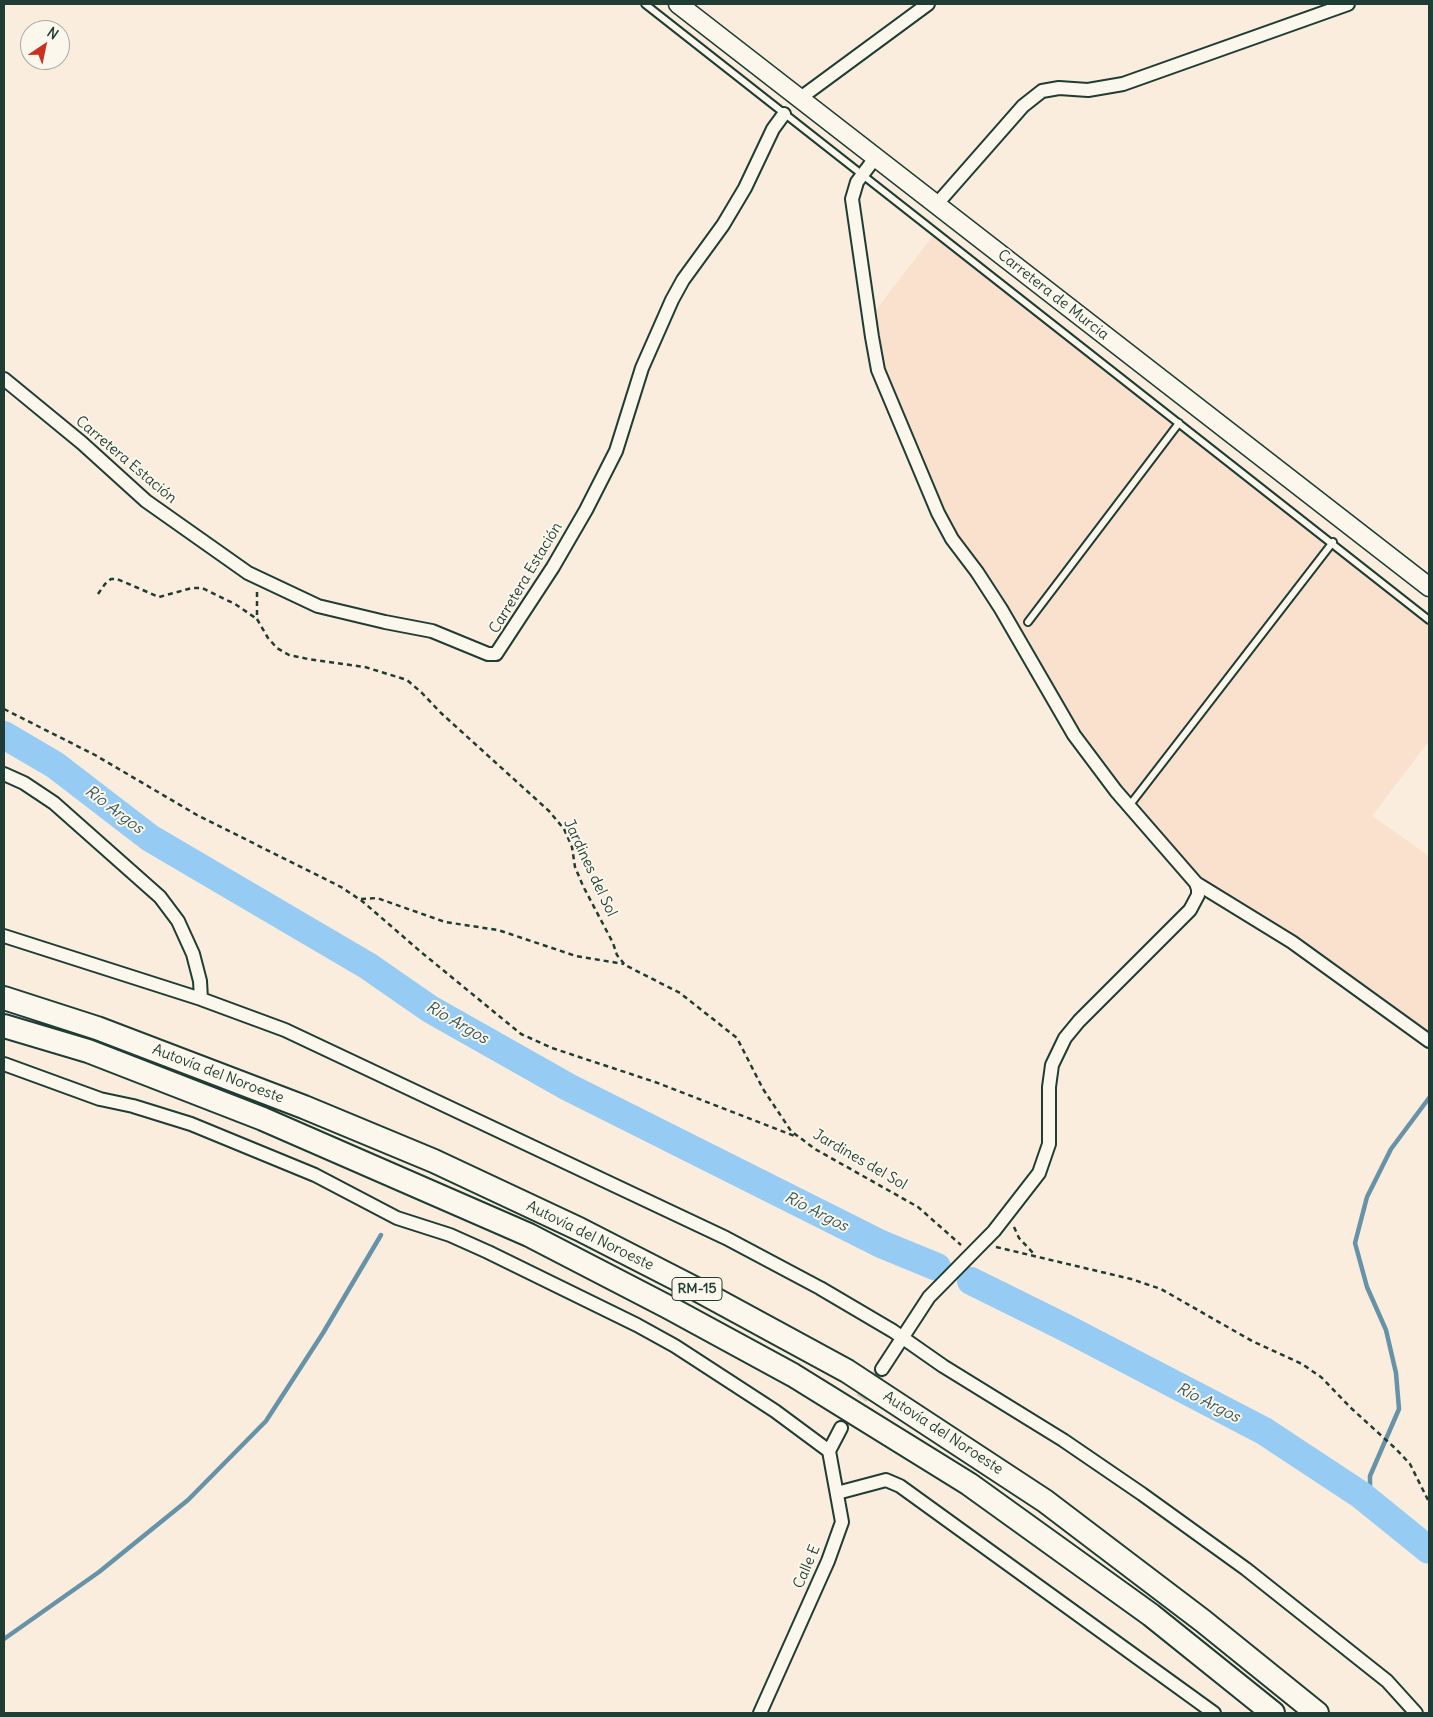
<!DOCTYPE html>
<meta charset="utf-8">
<style>
body{margin:0}
#map{position:relative;width:1433px;height:1717px;overflow:hidden;background:#faedde;font-family:Delius,sans-serif}
canvas{display:block}
.frame{position:absolute;inset:0;border:5px solid #1f3d34;pointer-events:none}
.north{position:absolute;left:20px;top:20px;width:50px;height:50px;box-sizing:border-box;background:#fbf7ec;border:1px solid #a3ada2;border-radius:50%;rotate:34deg;font-size:14px;font-weight:700;line-height:20px;text-align:center;color:#1f3d34}
.north::after{content:'';display:block;margin:auto;width:18px;height:22px;background:#c8321e;clip-path:polygon(50% 0,100% 100%,50% 72%,0 100%)}
</style>
<div id="map">
<canvas width="1433" height="1717"></canvas>
<div class="frame"></div>
<div class="north">N</div>
</div>
<script>
const ctx = document.querySelector('canvas').getContext('2d');
ctx.lineJoin = 'round';
function fillPath(path, color) { ctx.fillStyle = color; ctx.fill(path, 'evenodd'); }
const toPath = rows => new Path2D(rows.map(r => 'M' + r).join(''));
function strokePath(path, color, width, dash) { ctx.strokeStyle = color; ctx.lineWidth = width; ctx.lineCap = dash ? 'butt' : 'round'; ctx.setLineDash(dash || []); ctx.stroke(path); }
function label(font, color, halo, rows, align = 'center') {
  ctx.font = font + ' Delius,sans-serif'; ctx.lineWidth = 4; ctx.setLineDash([]); ctx.textBaseline = 'middle'; ctx.strokeStyle = halo; ctx.fillStyle = color; for (const [text, x, y, turn = 0] of rows) {
    ctx.save(); ctx.translate(x, y); ctx.rotate((+turn || 0) * Math.PI / 180); ctx.textAlign = isNaN(turn) ? turn : align; if (halo) ctx.strokeText(text, 0, 0); ctx.fillText(text, 0, 0); ctx.restore();
  }
}
const built = toPath([
 [935,233,1429,620,1429,741,1372,816,1429,856,1429,1041,1196,883,1116,791,952,539,886,389,869,319]
]);
const stream = toPath([
 [1370,1502,1370,1476,1399,1409,1396,1373,1386,1330,1367,1287,1355,1243,1367,1197,1391,1149,1429,1098],
 [4,1639,99,1572,188,1500,266,1421,323,1333,381,1235]
]);
const river = toPath([
 [4,735,55,765,150,838,368,966,430,1009,568,1087,881,1244,937,1267],
 [971,1281,1066,1328,1264,1431,1361,1495,1429,1550]
]);
const streetTunnel = toPath([
 [841,1428,882,1369]
]);
const path = toPath([
 [257,592,257,619,268,638,277,648,289,655,308,659,365,667,407,680,422,693,441,713,549,811,564,829,572,847,575,867,583,886,613,943,617,955,625,965,680,993,737,1038,763,1089,791,1131,815,1149,918,1207,961,1245],
 [98,594,105,584,111,579,117,579,159,597,192,588,202,588,235,604,257,619],
 [4,709,95,755,197,815,341,887,362,901,421,952,521,1034,552,1048,655,1082,797,1137],
 [361,899,377,898,445,922,498,930,576,956,624,964],
 [1014,1227,1019,1238,1034,1254],
 [996,1247,1131,1279,1161,1289,1252,1341,1302,1364,1321,1377,1351,1408,1396,1449,1410,1464,1429,1502]
]);
const lane = toPath([
 [645,4,1429,620],
 [1028,622,1179,423],
 [1129,806,1333,542]
]);
const street = toPath([
 [799,99,928,4],
 [875,158,857,182,852,199,872,337,878,370,938,513,952,539,977,572,1001,609,1074,735,1116,791,1196,883,1198,889,1198,895,1190,910,1079,1021,1065,1038,1052,1065,1049,1087,1049,1144,1039,1173,994,1231,929,1297,882,1369],
 [936,205,1023,106,1042,91,1059,88,1088,90,1123,84,1348,4],
 [4,379,82,443,146,501,248,573,318,606,385,622,432,631,488,654,496,654,553,567,586,510,616,451,642,368,672,300,683,280,723,225,745,188,773,129,784,114],
 [4,774,24,783,54,803,160,897,178,921,193,954,200,981,201,999],
 [1196,883,1292,942,1429,1041],
 [4,936,201,999,285,1030,726,1238,820,1288,893,1331,943,1366,1063,1440,1142,1494,1246,1569,1387,1681,1416,1713],
 [4,1064,100,1099,133,1106,191,1124,315,1175,397,1218,450,1235,488,1252,637,1325,675,1346,775,1411,829,1451],
 [837,1493,886,1480,900,1486,1214,1713],
 [760,1713,828,1561,842,1522,829,1451,841,1428]
]);
const secondary = toPath([
 [678,4,1429,587]
]);
const highway = toPath([
 [4,998,97,1028,304,1107,434,1161,579,1229,698,1290,847,1371,1045,1501,1203,1621,1317,1713],
 [4,1026,88,1051,263,1119,529,1235,668,1307,793,1375,969,1484,1151,1615,1273,1713]
]);
const shields = [
 [697,1289,50]
];
const shieldNames = [
 ["RM-15",697,1289]
];
const streetNames = [
 ["Carretera de Murcia",1053,295,38],
 ["Carretera Estación",126,460,40],
 ["Carretera Estación",526,578,-59],
 ["Jardines del Sol",590,868,65],
 ["Autovía del Noroeste",218,1074,21],
 ["Jardines del Sol",860,1160,30],
 ["Autovía del Noroeste",590,1236,26],
 ["Autovía del Noroeste",943,1433,33],
 ["Calle E",807,1567,-67]
];
const waterNames = [
 ["Río Argos",114,810,37],
 ["Río Argos",457,1023,30],
 ["Río Argos",816,1212,27],
 ["Río Argos",1208,1403,27]
];
fillPath(built, '#f9e1cd');
strokePath(stream, '#6693a7', 4.5);
strokePath(river, '#96ccf4', 28);
strokePath(streetTunnel, '#cecabc', 12, [12, 6]);
strokePath(lane, '#1f3d34', 10);
strokePath(street, '#1f3d34', 16);
strokePath(secondary, '#1f3d34', 21);
strokePath(highway, '#1f3d34', 26);
strokePath(path, '#1f3d34', 2.5, [5, 4]);
strokePath(lane, '#fbf7ec', 6);
strokePath(street, '#fbf7ec', 12);
strokePath(secondary, '#fbf7ec', 18);
strokePath(highway, '#fbf7ec', 22);
for (const [x, y, w] of shields) { const box = new Path2D(); box.roundRect(x - w / 2, y - 11.5, w, 23, 4); ctx.fillStyle = '#fbf7ec'; ctx.fill(box); strokePath(box, '#1f3d34', 1); }
label('bold 14px', '#1f3d34', null, shieldNames);
label('15px', '#1f3d34', '#fbf7ec', streetNames);
label('italic 16px', '#375a5a', '#fbf7ec', waterNames);
</script>
